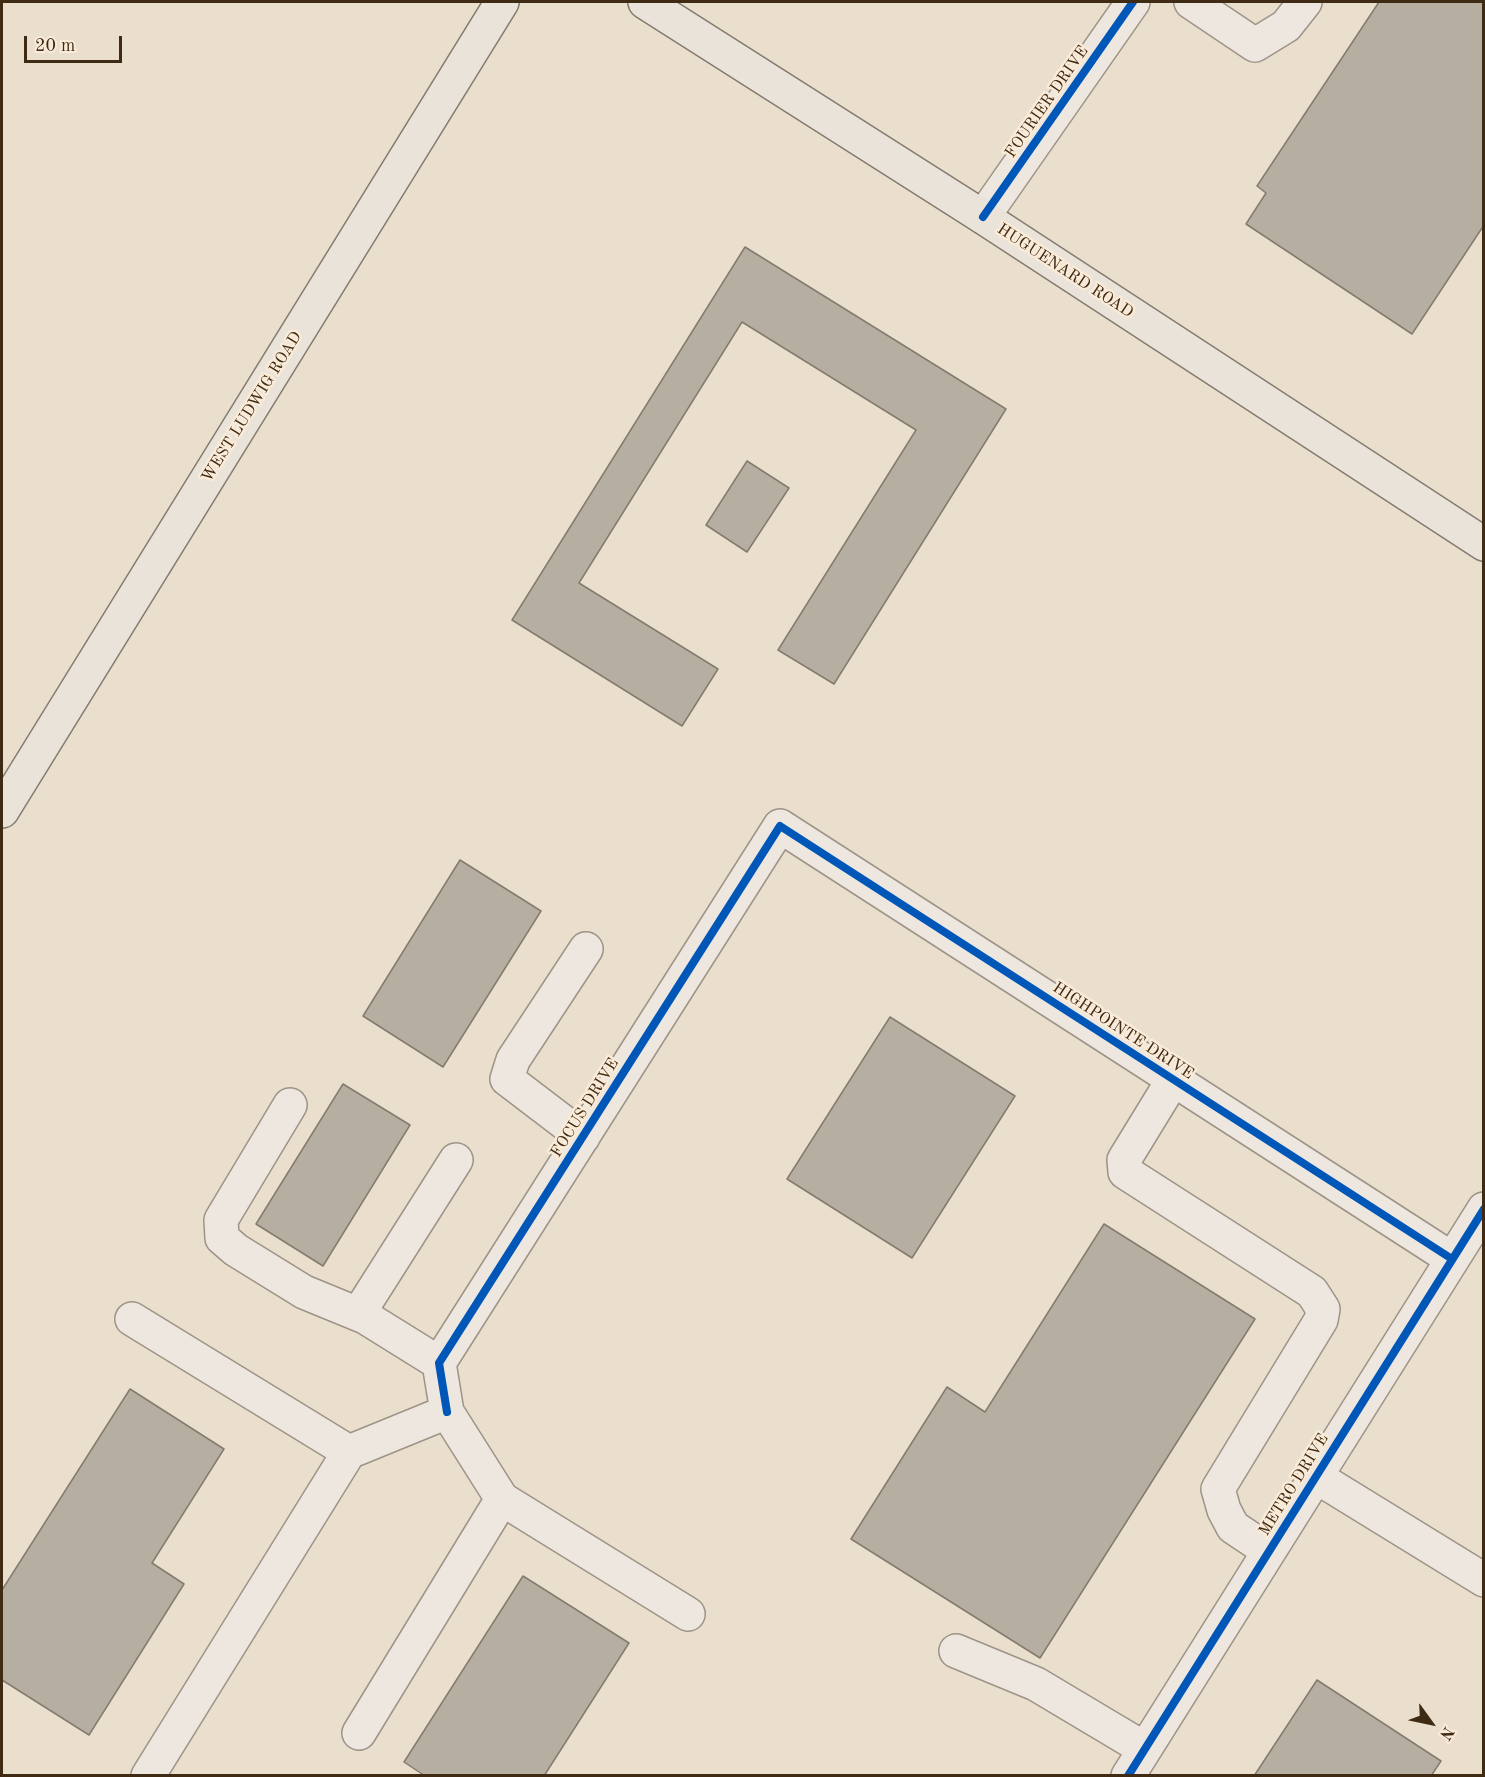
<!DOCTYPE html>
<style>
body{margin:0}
#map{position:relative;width:1485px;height:1777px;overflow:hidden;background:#eadecd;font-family:"Old Standard TT",serif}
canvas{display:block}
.frame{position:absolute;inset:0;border:3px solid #3f2a14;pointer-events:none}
.north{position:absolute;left:1401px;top:1693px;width:60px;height:60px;-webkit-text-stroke:4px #f9ebd7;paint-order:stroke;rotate:123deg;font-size:16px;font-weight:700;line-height:24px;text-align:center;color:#3f2a14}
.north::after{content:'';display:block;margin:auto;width:21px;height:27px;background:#3f2a14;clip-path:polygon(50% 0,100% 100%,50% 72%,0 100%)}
.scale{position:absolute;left:24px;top:36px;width:98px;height:27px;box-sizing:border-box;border:3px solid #3f2a14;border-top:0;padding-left:8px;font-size:18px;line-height:21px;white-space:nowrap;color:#3f2a14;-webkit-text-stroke:4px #f9ebd7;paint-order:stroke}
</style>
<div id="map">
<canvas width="1485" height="1777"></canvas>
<div class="frame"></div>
<div class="north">N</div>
<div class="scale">20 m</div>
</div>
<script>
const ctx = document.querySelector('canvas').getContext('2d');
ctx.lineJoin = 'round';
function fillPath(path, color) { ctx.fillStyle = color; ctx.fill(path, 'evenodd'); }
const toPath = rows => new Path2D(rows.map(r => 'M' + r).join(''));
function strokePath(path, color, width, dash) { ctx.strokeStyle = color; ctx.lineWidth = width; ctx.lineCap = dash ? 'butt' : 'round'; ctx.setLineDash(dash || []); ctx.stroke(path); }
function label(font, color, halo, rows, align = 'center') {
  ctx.font = font + ' "Old Standard TT",serif'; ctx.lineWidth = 5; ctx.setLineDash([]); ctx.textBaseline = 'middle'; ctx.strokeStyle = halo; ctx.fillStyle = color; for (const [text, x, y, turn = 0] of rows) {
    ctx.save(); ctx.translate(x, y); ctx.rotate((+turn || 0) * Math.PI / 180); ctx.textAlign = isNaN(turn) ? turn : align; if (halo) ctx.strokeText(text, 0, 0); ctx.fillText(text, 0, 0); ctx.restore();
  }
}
const building = toPath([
 [1379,2,1484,2,1484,225,1412,334,1246,224,1266,193,1257,186,1379,2],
 [745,247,1006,409,834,684,778,650,916,430,742,322,579,583,718,669,682,726,512,620,745,247],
 [747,461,789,488,747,552,706,525,747,461],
 [460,860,541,911,443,1067,363,1016,460,860],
 [890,1017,1015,1096,912,1258,787,1179,890,1017],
 [343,1084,410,1125,323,1266,256,1224,343,1084],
 [1104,1224,1255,1319,1040,1658,851,1539,947,1387,985,1412,1104,1224],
 [130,1389,224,1449,152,1563,184,1584,89,1735,2,1680,2,1590,130,1389],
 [523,1576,629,1643,544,1776,425,1776,404,1762,523,1576],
 [1317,1680,1441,1761,1431,1776,1254,1776,1317,1680]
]);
const minor = toPath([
 [1191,2,1255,45,1286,26,1305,2],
 [983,217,1133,2],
 [1173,1080,1124,1160,1125,1172,1312,1292,1323,1309,1321,1320,1218,1489,1224,1510,1233,1527,1269,1551],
 [290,1105,221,1220,222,1238,236,1250,304,1292,365,1317],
 [583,1137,507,1079,513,1060,586,949],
 [132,1319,349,1452],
 [439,1363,365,1317,364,1305,456,1160],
 [1315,1476,1484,1580],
 [688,1614,502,1499,447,1412,439,1363,780,826,1452,1259],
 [956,1651,1036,1684,1145,1749],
 [359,1733,502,1499],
 [148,1776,349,1452,447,1412],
 [1128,1776,1484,1209]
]);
const major = toPath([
 [645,2,983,217,1484,544],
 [2,811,502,2]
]);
const cycleway = toPath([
 [983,217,1133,2],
 [447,1412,439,1363,780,826,1452,1259],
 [1128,1776,1484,1209]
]);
const streetNames = [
 ["FOURIER DRIVE",1047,102,-55],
 ["HUGUENARD ROAD",1065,271,33],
 ["WEST LUDWIG ROAD",252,407,-58],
 ["HIGHPOINTE DRIVE",1123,1031,33],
 ["FOCUS DRIVE",585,1108,-58],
 ["METRO DRIVE",1294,1485,-58]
];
fillPath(building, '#b7aea2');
strokePath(building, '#847b6f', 1.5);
strokePath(minor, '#9d9487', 36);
strokePath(major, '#847b6f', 36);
strokePath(minor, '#ede7df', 33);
strokePath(major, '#eae3da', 33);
strokePath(cycleway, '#0057b8', 8);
label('16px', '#3f2a14', '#f9ebd7', streetNames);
</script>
